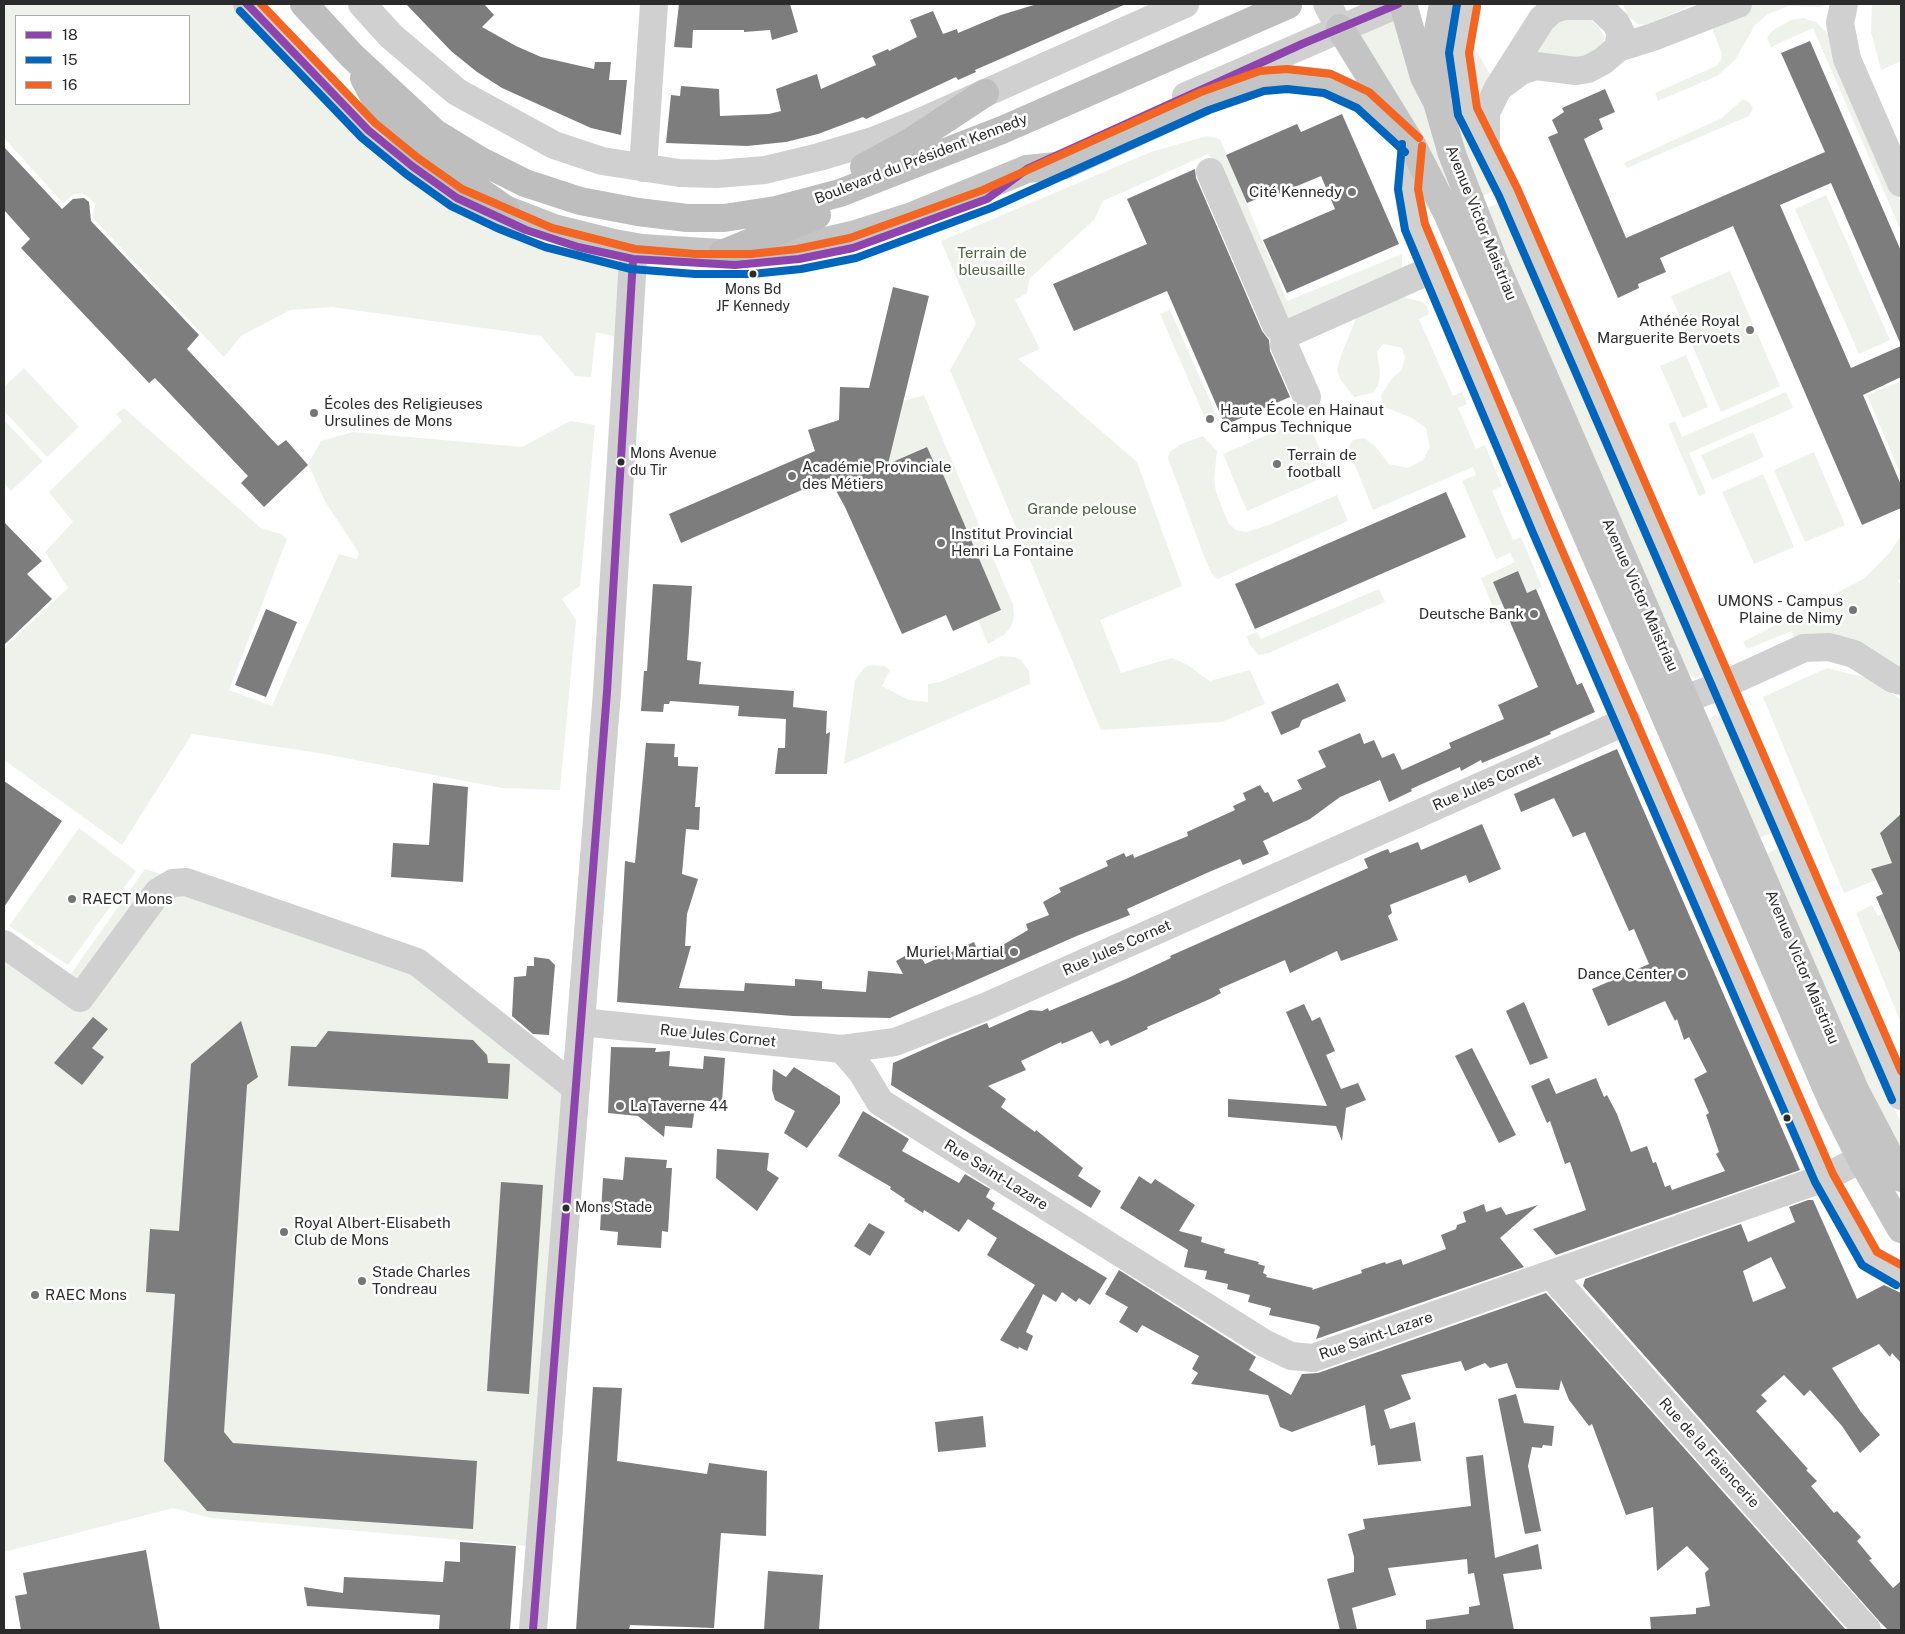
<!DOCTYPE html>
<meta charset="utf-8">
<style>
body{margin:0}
#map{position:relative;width:1905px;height:1634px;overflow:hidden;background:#fff;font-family:"Public Sans",sans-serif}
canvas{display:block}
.frame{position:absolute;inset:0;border:5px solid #2b2b2b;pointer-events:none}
.legend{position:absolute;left:15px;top:15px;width:175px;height:90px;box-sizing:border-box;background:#fff;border:1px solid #aaa;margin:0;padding:6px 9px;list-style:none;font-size:15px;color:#2b2b2b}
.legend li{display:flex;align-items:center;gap:10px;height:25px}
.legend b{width:25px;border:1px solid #aaa}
</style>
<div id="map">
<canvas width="1905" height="1634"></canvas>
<div class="frame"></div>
<ul class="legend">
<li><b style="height:6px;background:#8e44ad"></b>18</li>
<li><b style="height:6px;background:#0065bd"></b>15</li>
<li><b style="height:6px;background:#f26522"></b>16</li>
</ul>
</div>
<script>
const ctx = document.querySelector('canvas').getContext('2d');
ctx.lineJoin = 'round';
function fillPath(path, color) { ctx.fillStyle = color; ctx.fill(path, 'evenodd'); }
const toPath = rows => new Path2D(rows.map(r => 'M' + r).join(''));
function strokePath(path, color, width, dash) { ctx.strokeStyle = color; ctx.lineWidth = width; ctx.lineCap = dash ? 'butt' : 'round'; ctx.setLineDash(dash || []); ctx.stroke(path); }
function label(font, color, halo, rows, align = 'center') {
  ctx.font = font + ' "Public Sans",sans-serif'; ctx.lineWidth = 5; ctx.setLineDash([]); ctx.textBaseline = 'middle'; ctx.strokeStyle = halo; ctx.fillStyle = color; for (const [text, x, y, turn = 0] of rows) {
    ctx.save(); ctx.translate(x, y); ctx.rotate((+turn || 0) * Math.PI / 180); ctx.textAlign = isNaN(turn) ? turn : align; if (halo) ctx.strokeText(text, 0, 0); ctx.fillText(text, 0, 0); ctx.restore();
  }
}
const green = toPath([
 [4,4,247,4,368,130,633,259,629,340,596,332,591,377,575,376,541,336,332,307,290,310,241,336,224,357,93,218,95,205,91,199,83,194,74,194,63,203,4,138],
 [16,16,189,16,189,104,16,104],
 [1623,4,1695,4,1646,25,1638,24,1628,16],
 [1754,4,1829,4,1820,7,1789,6,1768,14,1755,25,1735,60,1717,76,1658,101,1655,93,1716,66,1721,60,1722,54,1713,31,1714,27,1722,19],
 [1872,4,1901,4,1901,61,1881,70,1871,32],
 [1397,17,1457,204,1356,32],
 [1561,18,1589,18,1599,27,1604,36,1604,45,1591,61,1535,60,1531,44],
 [1803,18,1816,22,1828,34,1901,202,1901,231,1813,28,1771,47,1767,38,1772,31,1791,20],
 [1454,33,1496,190,1480,197,1457,129,1447,92],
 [1473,45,1490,74,1475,106,1470,89],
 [1743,99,1749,102,1753,108,1749,116,1627,168,1624,163,1722,118],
 [1207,136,1220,139,1287,301,1402,254,1402,265,1398,276,1291,327,1214,161,1208,154,1103,201,1094,220,1029,279,1027,293,1015,300,1040,349,1018,359,1137,462,1182,586,1100,620,1121,673,1172,658,1186,664,1210,681,1250,670,1265,704,1222,722,1101,730,950,370,976,324,941,241,1151,152],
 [1826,195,1890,340,1859,354,1795,209],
 [1502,202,1702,672,1696,679,1686,672,1484,209],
 [1730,271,1780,386,1721,412,1671,296],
 [1390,288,1406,298,1423,302,1427,307,1429,314,1419,319,1453,396,1462,392,1467,404,1458,408,1476,449,1485,445,1502,486,1492,491,1513,540,1521,537,1542,587,1493,607,1481,578,1515,562,1510,553,1496,559,1462,481,1476,475,1473,467,1373,510,1348,448,1353,440,1364,438,1376,447,1389,464,1408,468,1423,460,1430,447,1426,428,1412,418,1387,408,1382,401,1381,395,1393,377,1401,371,1405,358,1402,348,1383,344,1377,352,1380,373,1378,386,1372,393,1354,397,1340,379,1337,370,1341,356,1360,308],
 [1170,310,1219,421,1208,425,1160,314],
 [1686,355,1708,407,1683,418,1660,366],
 [24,368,79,427,47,457,4,411,4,387],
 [1901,381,1901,475,1867,395],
 [1786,392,1793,408,1689,453,1706,493,1699,496,1668,424,1675,421,1682,437],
 [924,395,1013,605,1014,617,1011,627,1005,634,988,644,978,620,1001,610,939,466,936,467,927,447,888,464,903,401],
 [124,408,261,528,281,534,287,539,229,690,272,706,339,554,357,559,359,553,326,503,308,464,321,441,353,432,522,447,570,421,595,425,580,586,562,599,576,620,560,790,502,788,319,753,192,734,122,845,4,760,4,648,68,588,45,552,73,522,49,492,122,421,116,414],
 [1306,418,1331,474,1247,511,1223,454],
 [4,420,43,461,11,491,4,483],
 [1753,432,1764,457,1712,480,1701,455],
 [1203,436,1217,451,1214,478,1216,492,1228,523,1236,530,1246,532,1269,525,1337,495,1348,521,1218,579,1212,574,1205,559,1168,458,1170,452,1181,444],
 [1814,452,1845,525,1805,542,1774,470],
 [1763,474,1794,547,1754,564,1722,492],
 [1901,536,1901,579,1898,580,1901,587,1901,673,1795,640,1792,631,1747,649,1743,642,1865,578,1890,552],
 [1379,589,1385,602,1266,654,1258,655,1249,643,1247,636,1257,632,1261,639],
 [1001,656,1015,657,1021,660,1029,671,1030,684,844,764,855,680,864,668,870,665,884,666,890,670,882,686,909,700,928,702,928,684,940,682],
 [1827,668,1871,679,1901,700,1901,818,1893,821,1880,833,1892,863,1871,869,1876,880,1844,893,1763,697],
 [1715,715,1724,717,1774,832,1760,838,1709,724,1710,718],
 [79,828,136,871,68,965,9,926],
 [1780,847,1885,1090,1901,1122,1901,1155,1845,1035,1766,854],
 [145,869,263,907,417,962,576,1088,540,1547,211,1518,173,1508,4,1552,4,944,63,985],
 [1872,905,1878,916,1883,913,1901,954,1901,1023,1856,913]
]);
const building = toPath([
 [406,4,484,4,494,15,482,27,516,46,541,57,594,69,595,62,611,62,609,80,627,80,621,135,591,128,502,88,477,72,451,51],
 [679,4,790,4,798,32,772,40,770,30,744,32,744,30,693,30,692,48,674,47],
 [1037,4,1126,4,975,70,976,72,958,80,956,77,866,119,863,117,818,134,786,142,747,146,666,143,671,95,680,96,681,86,719,89,720,116,769,114,781,111,776,89,817,74,821,89,876,65,872,56,888,49,889,51,917,37,910,20,933,11,943,34,957,29,958,33,1001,15],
 [1810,41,1901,251,1901,345,1831,183,1780,205,1851,368,1901,346,1901,377,1863,395,1901,485,1901,508,1862,525,1733,226,1660,258,1666,272,1638,284,1639,288,1618,298,1548,137,1558,133,1552,120,1564,112,1562,108,1605,89,1615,112,1599,119,1603,129,1584,139,1626,238,1825,152,1781,53],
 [1342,114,1399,244,1287,293,1263,240,1335,209,1321,176,1266,199,1264,196,1247,203,1226,155,1297,124,1301,132],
 [4,147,62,209,73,199,84,198,89,202,91,221,199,335,187,349,278,446,286,440,308,465,264,507,241,483,248,476,155,378,149,383,21,248,30,239,4,210],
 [1195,169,1196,178,1262,331,1269,340,1270,351,1290,397,1225,425,1167,291,1074,331,1053,284,1147,244,1127,199],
 [893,287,929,296,888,464,927,447,936,467,939,465,1001,610,953,631,946,615,902,634,845,507,829,478,681,543,669,514,815,451,808,430,839,420,840,387,869,388],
 [1446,492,1466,537,1255,629,1235,584],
 [4,522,42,561,27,574,52,599,4,645],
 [1518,571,1527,593,1536,589,1577,685,1582,683,1595,712,1550,732,1551,734,1482,763,1481,760,1461,771,1460,767,1411,789,1412,791,1389,802,1380,780,1340,797,1310,819,1263,841,1269,854,1243,865,1240,859,1209,872,1127,909,1130,915,1079,935,890,1018,793,1016,617,1002,625,861,635,863,646,743,675,744,674,757,678,757,678,766,698,767,695,807,700,807,699,830,686,829,682,874,698,879,687,914,685,946,691,946,679,988,744,991,745,983,795,986,795,979,822,981,822,989,866,992,868,971,903,974,896,961,917,949,925,964,974,942,981,958,1028,930,1026,924,1049,915,1043,902,1061,892,1059,888,1108,866,1106,861,1124,853,1126,857,1133,854,1134,858,1188,836,1187,832,1235,810,1233,806,1246,800,1243,793,1260,785,1265,793,1268,792,1273,802,1302,789,1297,780,1326,767,1318,751,1360,733,1364,744,1374,740,1382,758,1394,753,1402,770,1451,748,1449,743,1504,719,1498,705,1538,687,1493,582],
 [653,584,692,586,687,660,701,662,699,684,794,691,793,707,827,711,826,734,830,732,827,774,775,774,778,748,785,748,786,719,738,716,739,706,670,701,669,704,664,704,663,712,641,711,644,671,647,671],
 [266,609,297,622,266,697,235,685],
 [1338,683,1346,701,1302,720,1299,727,1281,735,1271,712],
 [1617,749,1800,1170,1556,1255,1533,1229,1586,1210,1570,1162,1565,1164,1550,1121,1547,1123,1531,1086,1549,1078,1556,1094,1596,1078,1604,1097,1607,1095,1617,1114,1631,1152,1647,1146,1653,1163,1656,1162,1665,1187,1670,1185,1672,1190,1725,1171,1716,1154,1719,1152,1706,1115,1709,1113,1694,1079,1707,1072,1689,1037,1684,1040,1677,1019,1675,1021,1665,1001,1608,1026,1592,989,1649,964,1634,929,1629,931,1585,832,1573,837,1554,798,1521,812,1514,794],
 [4,781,62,821,4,907],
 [433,783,468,787,463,882,391,877,393,843,429,845],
 [1901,814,1901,955,1876,897,1883,894,1871,869,1892,863,1880,833],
 [1482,824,1501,869,1469,883,1466,875,1392,904,1390,905,1392,913,1388,916,1398,940,1341,961,1337,951,1290,973,1285,960,1219,989,1221,993,1212,998,1147,1027,1148,1029,1111,1046,1108,1040,1100,1044,1092,1031,1062,1044,1061,1042,1021,1061,1026,1070,988,1086,1006,1099,1001,1107,1035,1132,1036,1130,1083,1168,1078,1176,1101,1191,1091,1208,891,1085,893,1063,945,1040,987,1023,989,1028,1030,1010,1042,1011,1048,1008,1049,1011,1126,979,1171,958,1170,956,1368,868,1364,859,1380,852,1388,849,1390,853,1418,842,1421,850],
 [534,957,549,959,555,965,549,1035,533,1034,512,1016,514,977,526,976,527,966,534,966],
 [1524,1002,1548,1058,1530,1065,1506,1011],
 [1304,1004,1312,1021,1320,1017,1335,1051,1326,1055,1341,1089,1358,1083,1366,1100,1346,1108,1342,1141,1336,1126,1228,1117,1228,1099,1327,1106,1286,1012],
 [93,1017,108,1029,92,1048,104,1057,82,1085,54,1063],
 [241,1021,258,1077,247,1085,224,1432,233,1443,477,1461,473,1529,207,1511,164,1461,175,1294,146,1292,150,1229,179,1231,191,1064],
 [328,1031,473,1040,487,1055,488,1063,510,1064,508,1099,288,1086,291,1046,316,1047],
 [611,1047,656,1048,655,1052,670,1051,669,1066,703,1069,704,1056,725,1058,722,1102,696,1100,692,1128,665,1126,664,1137,638,1116,608,1113],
 [1472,1048,1516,1135,1499,1143,1455,1056],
 [794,1067,840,1096,840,1103,807,1148,784,1133,795,1111,775,1100,772,1090,773,1069,786,1077],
 [863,1111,909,1139,902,1151,959,1183,965,1174,990,1189,986,1197,995,1203,992,1209,1107,1278,1090,1305,1079,1298,1076,1302,1062,1292,1056,1302,1043,1294,1026,1332,1033,1336,1027,1351,1019,1347,1018,1349,1000,1340,1035,1285,987,1255,997,1238,968,1219,959,1232,924,1210,923,1213,904,1201,905,1199,890,1189,891,1187,838,1156],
 [717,1149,769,1153,767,1170,779,1178,757,1211,716,1178],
 [625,1157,667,1160,666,1168,672,1168,668,1232,662,1231,661,1248,617,1245,618,1232,600,1230,603,1178,623,1180],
 [1139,1176,1151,1184,1155,1179,1195,1205,1179,1231,1202,1237,1201,1242,1225,1249,1224,1253,1259,1262,1258,1264,1265,1266,1263,1273,1267,1275,1266,1277,1313,1288,1312,1290,1362,1273,1361,1270,1385,1262,1386,1264,1401,1259,1403,1265,1446,1249,1441,1235,1456,1229,1457,1225,1466,1222,1463,1212,1484,1204,1486,1212,1501,1207,1506,1215,1538,1205,1500,1238,1524,1267,1316,1339,1320,1327,1317,1325,1269,1315,1271,1308,1248,1302,1250,1295,1227,1289,1228,1284,1205,1279,1207,1271,1184,1267,1188,1250,1120,1208],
 [501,1182,543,1185,529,1394,487,1391],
 [1808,1200,1813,1200,1857,1299,1884,1285,1901,1293,1901,1363,1892,1353,1890,1357,1879,1344,1832,1368,1861,1412,1880,1435,1860,1453,1842,1426,1810,1390,1804,1396,1784,1375,1761,1395,1767,1401,1756,1411,1808,1469,1806,1470,1817,1481,1811,1486,1834,1513,1837,1511,1861,1537,1857,1541,1872,1559,1869,1560,1893,1588,1901,1581,1901,1630,1888,1630,1880,1622,1583,1286,1585,1279,1741,1224,1748,1242,1795,1222,1789,1207],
 [1771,1257,1786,1288,1753,1302,1743,1271],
 [869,1223,885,1232,870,1256,854,1246],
 [1119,1270,1256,1357,1249,1370,1291,1395,1302,1374,1318,1373,1546,1293,1846,1630,1651,1630,1650,1617,1696,1614,1696,1608,1710,1606,1705,1573,1709,1569,1687,1546,1657,1571,1653,1507,1626,1515,1592,1424,1589,1426,1569,1400,1561,1380,1559,1390,1516,1388,1507,1363,1490,1368,1485,1363,1465,1371,1461,1361,1401,1375,1411,1399,1384,1410,1390,1429,1415,1422,1421,1461,1378,1465,1375,1445,1371,1446,1365,1405,1292,1432,1280,1427,1268,1395,1191,1384,1198,1373,1192,1369,1199,1356,1142,1325,1137,1333,1119,1322,1128,1307,1105,1294],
 [593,1387,622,1388,617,1461,707,1474,709,1463,767,1471,766,1536,721,1533,714,1628,630,1625,629,1630,576,1630],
 [1516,1394,1524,1423,1554,1426,1552,1446,1543,1445,1542,1448,1532,1447,1528,1466,1541,1531,1525,1534,1498,1399],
 [983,1416,986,1447,938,1452,935,1422],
 [1483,1455,1495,1558,1538,1544,1542,1569,1503,1574,1514,1630,1426,1630,1426,1620,1469,1614,1469,1607,1480,1605,1474,1573,1468,1574,1467,1559,1388,1568,1396,1595,1352,1608,1357,1630,1340,1630,1327,1579,1354,1572,1354,1557,1348,1534,1365,1529,1363,1519,1471,1506,1466,1457],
 [460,1542,516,1546,510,1630,439,1630,440,1615,307,1606,304,1587,343,1593,344,1577,443,1582,445,1561,460,1562],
 [146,1550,160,1630,21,1630,15,1596,27,1594,23,1573],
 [768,1571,823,1575,819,1630,764,1630]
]);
const minor = toPath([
 [247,4,368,130,412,166,457,198,515,225],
 [362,4,391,36,457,92,554,145,602,161,679,173,717,174,765,170,819,157,873,141,918,123,1185,4],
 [1327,4,1340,28],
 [1467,4,1463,19,1459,53,1467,111,1508,192,1901,1096],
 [1844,4,1840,23,1847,59,1901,183],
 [1618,48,1653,37,1738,4],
 [1186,96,1398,4],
 [1412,145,1408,189,1415,227,1542,529,1824,1178,1870,1259,1901,1276],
 [1486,147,1486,113,1498,88,1542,19,1552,10,1564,6,1598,6,1616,23,1621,33,1618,48,1603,61,1588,69,1576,71,1536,66,1521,71,1498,88],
 [643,168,654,4],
 [1210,172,1276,325,1285,335,1284,345,1307,397],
 [1285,335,1433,269],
 [1685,699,1723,685,1804,648,1829,647,1854,654,1893,679,1901,681],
 [4,944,80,998,158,892,173,883,186,882,417,962,576,1088],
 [581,1022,842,1049,895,1042,987,1006,1627,721],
 [842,1049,862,1072,880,1102,1264,1343,1291,1356,1313,1358,1327,1353,1824,1178,1861,1159],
 [1551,1275,1867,1630],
 [533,1630,607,692,633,259,642,248]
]);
const major = toPath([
 [1403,4,1424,77,1437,102,1452,154,1495,264,1856,1092,1901,1178],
 [1340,28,1412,145,1447,213,1832,1101,1861,1159,1901,1229],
 [1438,93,1439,68,1436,42,1443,4],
 [505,209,554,228,614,243,642,248,736,254,813,244,852,235,912,216,1027,169,1065,165,1205,101,1262,81,1287,79,1327,83,1363,100,1389,124]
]);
const highway = toPath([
 [304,4,352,56,435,133,479,160,525,183,580,201,638,212,687,218,724,218,776,210,840,193,1002,130,1288,5],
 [364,78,381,110,409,142,505,209],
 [864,167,912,141,985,93],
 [722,254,817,215]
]);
const bus1 = toPath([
 [247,4,368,130,412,166,457,198,526,230,578,247,633,259,735,265,799,259,853,248,987,199,1027,169,1302,44,1398,4],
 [533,1630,607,692,633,259]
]);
const bus2 = toPath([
 [1457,4,1449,53,1458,115,1499,196,1892,1100],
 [240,11,362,138,406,174,451,206,497,228,545,247,631,269,695,274,752,274,801,269,856,258,991,208,1209,110,1264,91,1287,89,1324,93,1357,108,1405,152],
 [1402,144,1398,189,1405,230,1533,533,1815,1182,1862,1265,1896,1285]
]);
const bus3 = toPath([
 [261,4,375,123,418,158,462,189,552,228,635,249,696,254,751,254,797,249,850,238,983,190,1201,92,1260,71,1287,69,1331,74,1369,92,1419,138],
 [1477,7,1469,53,1477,108,1517,188,1901,1071],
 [1422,146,1418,189,1425,224,1551,525,1833,1174,1877,1252,1901,1265]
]);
const markers = [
 [1352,192,5,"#757575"],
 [753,274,4.5,"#2b2b2b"],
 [1750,330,5,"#757575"],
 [314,413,5,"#757575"],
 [1210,419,5,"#757575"],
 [621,462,4.5,"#2b2b2b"],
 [1277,464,5,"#757575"],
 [792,476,5,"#757575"],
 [941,543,5,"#757575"],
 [1853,610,5,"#757575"],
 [1534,614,5,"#757575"],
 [72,899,5,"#757575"],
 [1014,952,5,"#757575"],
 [1682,974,5,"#757575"],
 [620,1106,5,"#757575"],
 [1787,1118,4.5,"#2b2b2b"],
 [566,1208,4.5,"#2b2b2b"],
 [284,1232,5,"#757575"],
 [362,1281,5,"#757575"],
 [35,1295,5,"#757575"]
];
const busNames = [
 ["Mons Bd",753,290,"center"],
 ["JF Kennedy",753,307,"center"],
 ["Mons Avenue",630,454],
 ["du Tir",630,471],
 ["Mons Stade",575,1208]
];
const streetNames = [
 ["Boulevard du Président Kennedy",921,159,-21],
 ["Avenue Victor Maistriau",1481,223,68],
 ["Avenue Victor Maistriau",1640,595,66],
 ["Rue Jules Cornet",1487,783,-24],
 ["Rue Jules Cornet",1117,948,-24],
 ["Avenue Victor Maistriau",1802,967,67],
 ["Rue Jules Cornet",718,1036,6],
 ["Rue Saint-Lazare",996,1175,32],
 ["Rue Saint-Lazare",1376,1336,-19],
 ["Rue de la Faïencerie",1709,1453,48]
];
const poiNames = [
 ["Cité Kennedy",1342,192,"right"],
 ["Athénée Royal",1740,321,"right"],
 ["Marguerite Bervoets",1740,338,"right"],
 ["Écoles des Religieuses",324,404],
 ["Ursulines de Mons",324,421],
 ["Haute École en Hainaut",1220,410],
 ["Campus Technique",1220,427],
 ["Terrain de",1287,455],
 ["football",1287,472],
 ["Académie Provinciale",802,467],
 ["des Métiers",802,484],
 ["Institut Provincial",951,534],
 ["Henri La Fontaine",951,551],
 ["UMONS - Campus",1843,601,"right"],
 ["Plaine de Nimy",1843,618,"right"],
 ["Deutsche Bank",1524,614,"right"],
 ["RAECT Mons",82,899],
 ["Muriel Martial",1004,952,"right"],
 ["Dance Center",1672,974,"right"],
 ["La Taverne 44",630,1106],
 ["Royal Albert-Elisabeth",294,1223],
 ["Club de Mons",294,1240],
 ["Stade Charles",372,1272],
 ["Tondreau",372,1289],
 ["RAEC Mons",45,1295]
];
const parkNames = [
 ["Terrain de",992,253],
 ["bleusaille",992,270],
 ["Grande pelouse",1082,509]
];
fillPath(green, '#eef2eb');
fillPath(building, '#7d7d7d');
strokePath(minor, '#d0d0d0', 28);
strokePath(major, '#c4c4c4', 28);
strokePath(highway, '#bebebe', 28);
strokePath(bus1, '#8e44ad', 8);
strokePath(bus2, '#0065bd', 8);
strokePath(bus3, '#f26522', 8);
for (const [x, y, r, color] of markers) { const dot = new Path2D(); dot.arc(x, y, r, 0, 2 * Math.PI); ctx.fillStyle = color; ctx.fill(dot); strokePath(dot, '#fff', 2); }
label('14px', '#2b2b2b', '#fff', busNames, 'left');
label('15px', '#2b2b2b', '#fff', streetNames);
label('15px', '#2b2b2b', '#fff', poiNames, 'left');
label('15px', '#4c633d', '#fff', parkNames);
</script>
